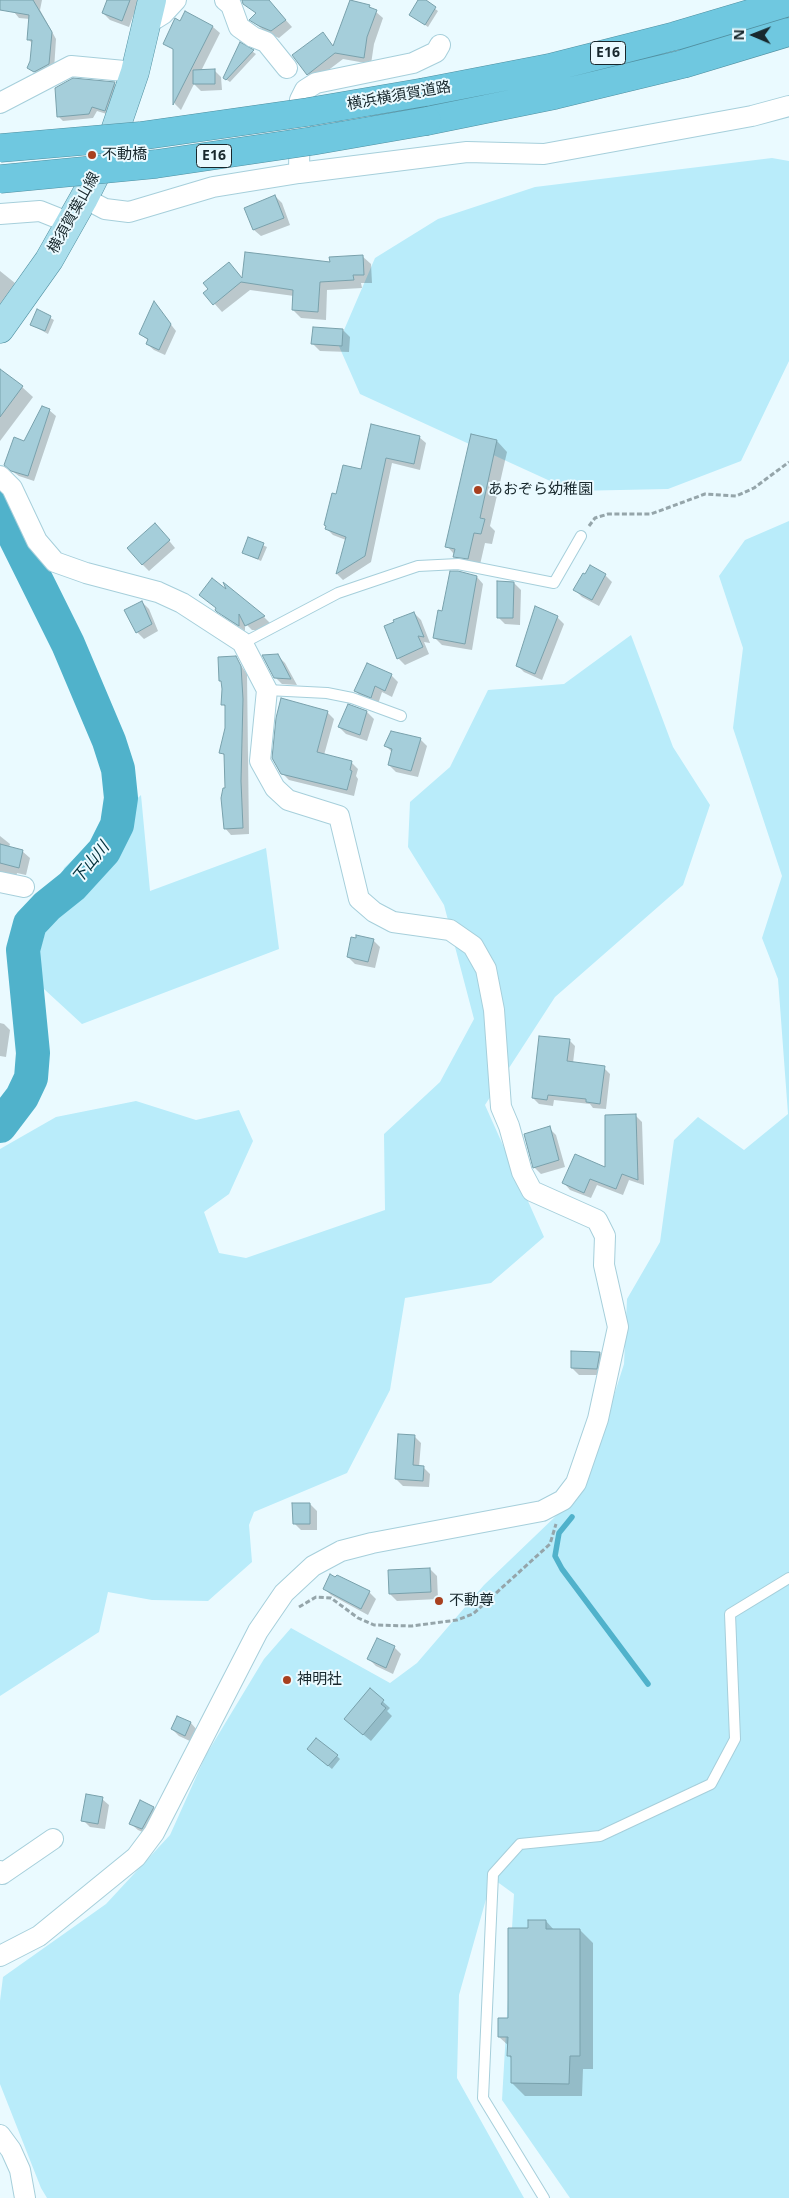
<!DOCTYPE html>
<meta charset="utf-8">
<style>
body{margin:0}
#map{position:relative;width:789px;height:2198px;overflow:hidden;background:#eafaff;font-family:"Noto Sans",sans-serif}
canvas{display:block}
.north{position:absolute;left:729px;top:10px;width:50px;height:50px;-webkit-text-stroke:4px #eafaff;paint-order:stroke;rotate:271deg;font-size:14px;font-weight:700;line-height:20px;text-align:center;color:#18282d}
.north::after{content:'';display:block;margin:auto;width:18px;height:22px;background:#18282d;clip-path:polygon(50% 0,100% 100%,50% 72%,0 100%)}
</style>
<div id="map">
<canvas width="789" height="2198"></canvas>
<div class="north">N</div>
</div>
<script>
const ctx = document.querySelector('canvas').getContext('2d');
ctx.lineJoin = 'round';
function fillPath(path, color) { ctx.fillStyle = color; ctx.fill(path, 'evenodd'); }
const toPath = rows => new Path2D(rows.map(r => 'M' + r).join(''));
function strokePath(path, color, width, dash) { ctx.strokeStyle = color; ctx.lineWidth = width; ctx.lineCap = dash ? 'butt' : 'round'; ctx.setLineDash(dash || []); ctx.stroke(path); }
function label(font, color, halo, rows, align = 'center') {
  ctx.font = font + ' "Noto Sans","Noto Sans JP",sans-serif'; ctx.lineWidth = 4; ctx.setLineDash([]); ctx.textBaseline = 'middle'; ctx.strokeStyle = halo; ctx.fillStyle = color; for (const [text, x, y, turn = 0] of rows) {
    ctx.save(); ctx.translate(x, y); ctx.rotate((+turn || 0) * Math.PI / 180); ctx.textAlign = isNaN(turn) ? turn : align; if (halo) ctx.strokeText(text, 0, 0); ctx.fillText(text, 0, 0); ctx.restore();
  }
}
const green = toPath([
 [772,158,789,161,789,361,741,461,668,489,572,491,360,394,338,344,375,258,438,219,535,187],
 [789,521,789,2198,570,2198,502,2100,514,1894,492,1878,459,1995,457,2078,524,2198,47,2198,41,2188,0,2084,0,2001,3,1977,106,1904,170,1835,206,1755,264,1659,291,1628,390,1683,417,1663,484,1585,584,1489,624,1364,627,1299,660,1242,674,1140,698,1117,744,1150,788,1114,778,979,762,938,782,876,733,728,743,648,719,576,745,540],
 [631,635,673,747,710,805,683,885,555,997,485,1105,544,1237,491,1283,405,1298,390,1390,347,1473,254,1512,249,1525,252,1562,208,1601,152,1600,108,1592,99,1632,0,1696,0,1149,56,1117,136,1101,196,1120,239,1110,253,1141,229,1194,204,1212,219,1253,246,1258,385,1210,384,1134,440,1082,474,1019,444,905,408,847,410,802,450,767,488,690,564,684],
 [141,795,150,891,266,848,279,949,82,1024,32,978,64,868]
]);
const shadow = toPath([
 [16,0,42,0,40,10,56,39,54,70,40,77,29,67,32,61,33,44,28,39,30,19,19,18,14,12],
 [111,0,139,0,129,27,110,20,103,13],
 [242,0,268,0,292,27,279,38,267,33,251,20,257,14],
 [351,0,369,6,383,18,374,44,371,64,343,59,314,81,308,74,329,41,334,47],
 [423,0,438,11,428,27,411,15],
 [213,27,220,33,201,71,214,70,221,77,222,90,201,91,194,84,181,110,175,104,174,44],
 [241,44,256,54,230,82,224,78],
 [114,83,119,88,110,115,97,111,93,118,63,121,58,116],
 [275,196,282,203,290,225,261,236,254,230],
 [362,256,371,264,372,283,361,283,362,288,327,290,326,320,301,318,293,310,294,296,250,290,222,312,205,293,243,280,331,264],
 [0,271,15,283,0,308],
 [154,303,176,331,165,355,154,350,147,344,149,341,140,334],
 [37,311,54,320,48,334,32,325],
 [343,330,350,337,349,352,320,351,313,344],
 [0,374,22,387,33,397,0,441],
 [49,410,56,416,34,481,19,476,12,471,25,442],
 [472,435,497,441,507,452,490,526,495,531,492,544,485,543,479,569,465,567,447,546],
 [419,437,426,443,420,470,392,463,371,562,343,580,337,574,346,540,333,535,327,529,362,470],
 [162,532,175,548,149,571,142,564],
 [248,539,267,547,261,561,243,553],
 [605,575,612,582,599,606,582,597,575,590],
 [477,577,483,584,472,650,442,645,435,638,443,612],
 [514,583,521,590,520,625,505,624,498,617],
 [226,587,264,617,270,623,257,630,252,630,245,623,245,631,225,618,217,610,230,593],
 [142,602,149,609,158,631,144,639,137,632],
 [414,613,421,620,430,643,424,642,429,654,405,665,398,658],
 [557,617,564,624,542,680,524,672,517,665],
 [278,656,285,663,297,685,282,684,275,677],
 [235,657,247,674,249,834,231,835,225,828,226,757,221,752,226,728,226,708,223,704,222,683,220,680],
 [391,675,398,682,392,697,382,692,378,704,362,698,356,691],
 [327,712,334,719,324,755,351,762,358,769,356,776,358,779,354,796,289,780,282,773],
 [367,712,374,719,367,741,346,734,339,727],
 [420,739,427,746,418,777,396,772,389,765,392,752,385,745],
 [0,836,10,844,9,847,22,851,30,858,26,875,17,873,16,878,0,881],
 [373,940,380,947,375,968,355,964,348,957],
 [0,1023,4,1024,10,1030,6,1057,0,1056],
 [569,1040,575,1046,573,1063,604,1068,610,1074,606,1109,593,1108,590,1104,554,1100,553,1106,539,1104,533,1098],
 [635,1115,642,1122,644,1185,629,1180,623,1195,597,1185,591,1198,570,1190,564,1183,606,1169],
 [549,1128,556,1135,565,1167,541,1174,534,1167],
 [573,1352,600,1353,607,1360,603,1375,579,1375,572,1368],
 [414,1436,421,1443,419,1467,423,1467,430,1474,429,1487,403,1486,396,1479],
 [310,1504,317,1511,317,1530,301,1530,294,1523],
 [430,1569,437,1576,438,1599,397,1601,390,1594],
 [324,1588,369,1592,376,1599,368,1615,331,1595],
 [377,1640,394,1647,401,1654,393,1674,376,1666,369,1659],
 [370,1690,390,1708,387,1711,392,1716,371,1741,353,1726],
 [191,1723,197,1730,192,1742,179,1736,172,1729],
 [312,1752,337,1756,340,1759,332,1769],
 [102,1799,109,1805,105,1829,90,1827,83,1820],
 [154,1808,160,1814,149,1835,138,1830,131,1824],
 [546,1921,554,1930,580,1930,593,1943,593,2069,583,2069,582,2096,525,2096,512,2083,512,2059,508,2055,509,2046,499,2037,509,2019,529,1930]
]);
const stream = toPath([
 [572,1517,559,1533,555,1556,562,1569,648,1684]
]);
const river = toPath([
 [0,507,68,644,109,741,118,769,121,798,117,825,104,851,72,886,47,906,30,924,23,950,33,1053,31,1078,22,1097,0,1126]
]);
const building = toPath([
 [0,0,33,0,52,32,49,64,34,72,27,68,30,61,32,40,27,40,29,15,0,10,0,0],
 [107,0,130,0,122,21,102,13,107,0],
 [242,0,269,0,286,20,271,31,259,26,249,20,256,13,243,4,242,0],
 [350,0,370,5,369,7,377,10,367,37,364,58,335,53,307,75,292,55,323,32,333,46,350,0],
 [418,0,426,0,436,7,425,25,409,15,418,0],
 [185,11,213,26,173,105,173,49,163,44,175,18,180,21,185,11],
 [240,42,254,50,226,80,223,78,240,42],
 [215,69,215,84,193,84,193,70,215,69],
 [73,78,115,82,105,111,92,107,89,114,57,117,55,88,73,78],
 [275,195,284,218,253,230,244,208,275,195],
 [245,252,330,262,329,257,363,255,364,275,353,275,354,280,320,282,318,312,292,310,293,290,241,282,213,305,203,293,208,289,203,283,229,262,242,278,245,252],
 [154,301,171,324,159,350,146,344,148,339,139,334,154,301],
 [37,309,51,316,45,331,30,325,37,309],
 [313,327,343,329,342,346,311,344,313,327],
 [0,369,23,386,0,417,0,369],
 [42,406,50,409,28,476,11,471,4,465,14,437,24,441,42,406],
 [371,424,420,436,414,464,386,458,365,556,336,574,346,537,325,529,326,526,324,525,332,493,336,494,343,465,361,469,371,424],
 [471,434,497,440,480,518,485,519,481,534,474,533,468,559,453,557,455,549,445,547,471,434],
 [155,523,170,540,142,565,127,548,155,523],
 [248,537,264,543,258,559,242,553,248,537],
 [590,565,606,574,592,600,573,590,583,573,585,574,590,565],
 [450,571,458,571,477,576,465,644,433,638,438,610,442,611,450,571],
 [212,578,226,589,223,582,265,616,245,626,239,614,239,626,217,612,215,610,216,608,199,595,212,578],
 [497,581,514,582,513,618,497,618,497,581],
 [142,601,152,624,136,633,124,610,142,601],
 [535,606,558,616,535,674,516,666,535,606],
 [414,612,424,637,418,636,423,647,397,659,384,626,394,622,393,620,414,612],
 [278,654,291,679,274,678,262,655,278,654],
 [236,656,241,666,243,699,241,781,243,828,224,829,221,798,223,788,225,788,224,754,219,753,225,728,225,705,221,705,222,689,221,681,219,681,218,657,236,656],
 [367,663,392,674,385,691,375,686,371,698,354,691,367,663],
 [281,698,328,711,317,752,352,761,350,770,352,771,347,790,281,774,272,758,276,718,281,698],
 [348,704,367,711,360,735,338,727,348,704],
 [391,731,421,738,411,771,388,765,392,749,384,746,391,731],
 [0,844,23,850,19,868,0,863,0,844],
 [356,935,374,939,368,962,347,957,351,937,356,938,356,935],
 [539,1036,570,1039,567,1061,605,1066,600,1104,586,1102,586,1099,548,1095,547,1100,532,1098,539,1036],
 [636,1114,638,1180,622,1174,616,1189,590,1179,584,1193,562,1183,575,1154,605,1167,605,1115,636,1114],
 [550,1126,559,1160,533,1168,524,1134,550,1126],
 [571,1351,600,1352,597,1369,571,1368,571,1351],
 [398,1434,415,1435,413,1465,424,1466,423,1481,395,1479,398,1434],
 [292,1503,310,1503,310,1524,293,1524,292,1503],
 [430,1568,431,1592,389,1594,388,1570,430,1568],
 [330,1574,335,1577,337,1575,370,1591,361,1609,323,1589,330,1574],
 [377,1638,395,1646,386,1668,367,1659,377,1638],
 [370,1688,384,1700,381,1704,386,1708,363,1735,344,1719,370,1688],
 [177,1716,191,1722,185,1736,171,1729,177,1716],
 [316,1738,338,1755,328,1766,307,1749,316,1738],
 [86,1794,103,1797,98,1824,81,1821,86,1794],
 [140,1800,154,1807,142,1829,129,1824,140,1800],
 [528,1920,546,1920,546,1929,580,1929,580,2056,570,2056,569,2084,511,2083,511,2056,507,2056,508,2037,498,2037,498,2018,508,2018,508,1928,528,1928,528,1920]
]);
const path = toPath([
 [589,526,595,518,608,514,651,514,705,494,736,496,754,488,789,462],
 [299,1607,316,1597,331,1598,358,1618,374,1625,412,1626,457,1620,473,1614,550,1544,556,1524]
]);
const service = toPath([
 [242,642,249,640,338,593,418,566,458,564,554,583,581,536],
 [267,690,327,693,352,698,401,716],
 [544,2198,483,2098,493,1874,520,1844,600,1836,711,1784,735,1739,730,1614,789,1578]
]);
const minor = toPath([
 [225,0,231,5,239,27,253,37,266,42,287,68],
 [147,24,163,14,176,0],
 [0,103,71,66,135,72],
 [299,173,300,100,305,90,316,83,413,63,436,52,440,45],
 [84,198,105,209,129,212,213,187,299,173,467,152,544,154,752,116,789,106],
 [0,214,40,211,70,223],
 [0,476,12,488,37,541,55,562,86,573,158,592,182,603,242,642,267,690,260,761,275,788,288,800,339,816,359,899,374,912,393,922,450,930,473,946,486,969,494,1010,501,1107,509,1126,522,1172,532,1191,597,1220,605,1236,604,1265,618,1327,598,1419,576,1483,563,1500,542,1511,372,1543,341,1551,313,1566,284,1593,258,1631,154,1833,136,1857,39,1936,0,1956],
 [0,882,24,887],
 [0,1871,2,1874,53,1839],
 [0,2135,11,2150,20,2170,25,2198]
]);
const primary = toPath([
 [0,329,49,260,84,198,109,148,135,72,152,0]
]);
const motorway = toPath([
 [425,92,549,68,675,36,789,2],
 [427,121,555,95,683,64,789,32]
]);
const motorwayBridge = toPath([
 [0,148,140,136,308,112,425,92],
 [0,179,156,164,312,141,427,121]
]);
const markers = [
 [92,155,5,"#a8401f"],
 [478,490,5,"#a8401f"],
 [439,1601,5,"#a8401f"],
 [287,1680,5,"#a8401f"]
];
const shields = [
 [608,53,35],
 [214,156,35]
];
const shieldNames = [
 ["E16",608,53],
 ["E16",214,156]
];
const streetNames = [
 ["横浜横須賀道路",399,96,-10],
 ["横須賀葉山線",74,213,-61]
];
const poiNames = [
 ["不動橋",102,155],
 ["あおぞら幼稚園",488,490],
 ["不動尊",449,1601],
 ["神明社",297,1680]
];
const waterNames = [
 ["下山川",91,863,-51]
];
fillPath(green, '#b9ecfa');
fillPath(shadow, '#0003');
strokePath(stream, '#50b2cb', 5.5);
strokePath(river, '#50b2cb', 34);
fillPath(building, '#a5ceda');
strokePath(building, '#79a1ac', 1);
strokePath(service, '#a6cfdb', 12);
strokePath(minor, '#a6cfdb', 22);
strokePath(primary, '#5190a1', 29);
strokePath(motorway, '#5190a1', 29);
strokePath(path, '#95a5aa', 3, [5, 2.5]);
strokePath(service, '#fff', 10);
strokePath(minor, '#fff', 20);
strokePath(primary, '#a9deec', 28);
strokePath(motorway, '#6fc8e0', 28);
strokePath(motorwayBridge, '#5190a1', 29, []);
strokePath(motorwayBridge, '#6fc8e0', 28);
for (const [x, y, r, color] of markers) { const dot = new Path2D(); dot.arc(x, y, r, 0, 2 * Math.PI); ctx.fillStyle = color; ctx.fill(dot); strokePath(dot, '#eafaff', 2); }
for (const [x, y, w] of shields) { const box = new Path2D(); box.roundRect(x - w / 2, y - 11.5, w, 23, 4); ctx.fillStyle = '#eafaff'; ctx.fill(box); strokePath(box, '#18282d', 1); }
label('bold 14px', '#18282d', null, shieldNames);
label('15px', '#18282d', '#eafaff', streetNames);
label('15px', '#18282d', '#eafaff', poiNames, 'left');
label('italic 16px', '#002f3a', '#eafaff', waterNames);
</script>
